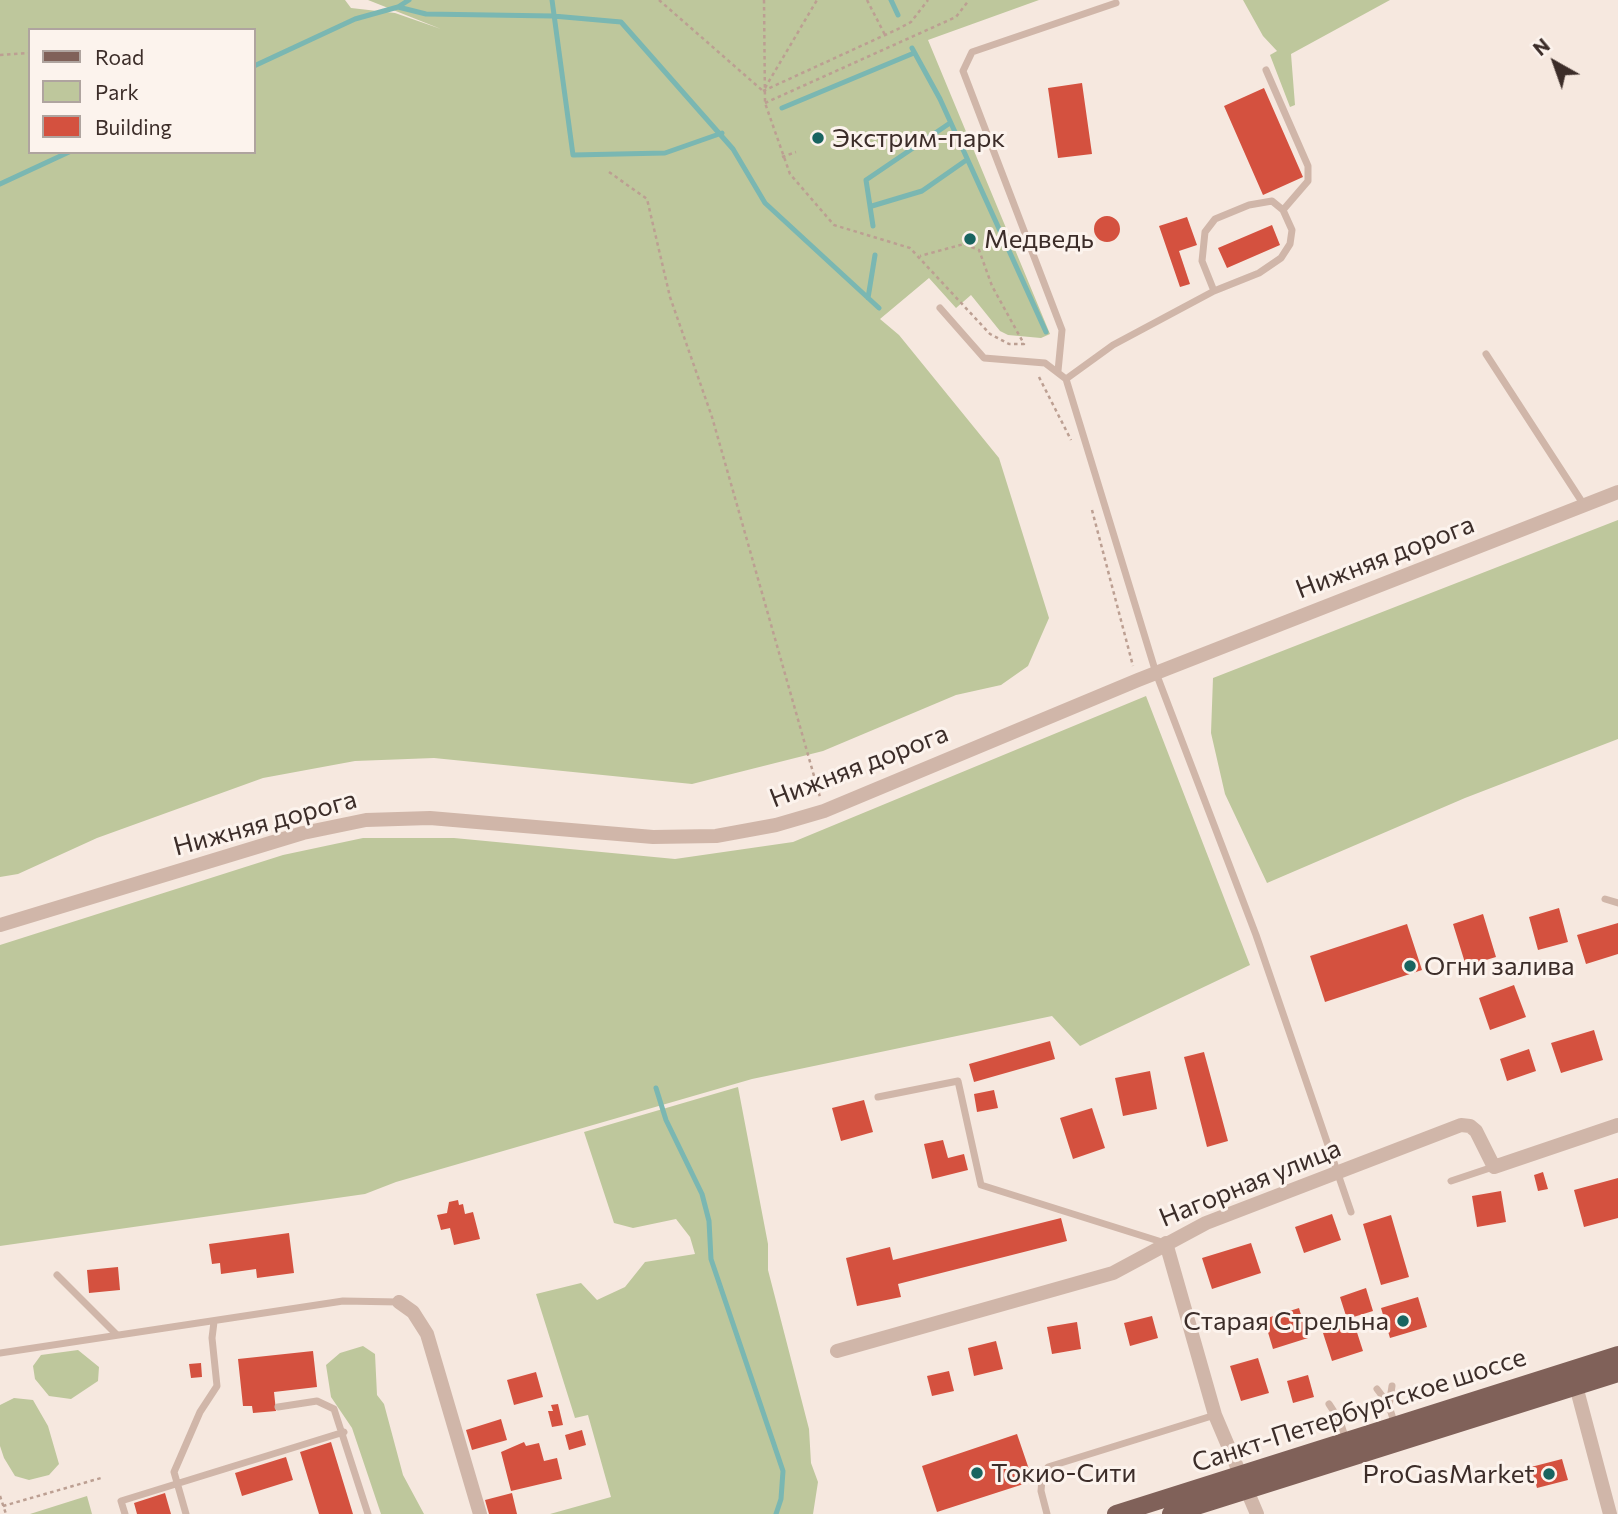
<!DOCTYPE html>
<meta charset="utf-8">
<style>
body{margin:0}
#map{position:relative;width:1618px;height:1514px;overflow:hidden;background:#f6e8df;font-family:Commissioner,sans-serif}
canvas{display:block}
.legend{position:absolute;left:28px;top:28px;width:228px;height:126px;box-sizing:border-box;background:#fcf3ed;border:2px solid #afa49f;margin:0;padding:9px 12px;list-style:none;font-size:21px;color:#3c2d29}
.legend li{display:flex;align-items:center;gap:14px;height:35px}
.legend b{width:35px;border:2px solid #afa49f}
.north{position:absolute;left:1520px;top:28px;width:70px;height:70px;-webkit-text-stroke:5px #fcf3ed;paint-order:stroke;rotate:320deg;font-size:19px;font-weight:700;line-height:28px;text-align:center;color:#3c2d29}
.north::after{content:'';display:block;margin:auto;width:24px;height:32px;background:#3c2d29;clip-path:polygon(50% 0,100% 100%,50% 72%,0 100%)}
</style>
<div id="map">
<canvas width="1618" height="1514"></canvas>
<ul class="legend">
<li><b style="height:9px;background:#806159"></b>Road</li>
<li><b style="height:19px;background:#bec79c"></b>Park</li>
<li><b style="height:19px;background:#d4513f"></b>Building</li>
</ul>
<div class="north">N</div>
</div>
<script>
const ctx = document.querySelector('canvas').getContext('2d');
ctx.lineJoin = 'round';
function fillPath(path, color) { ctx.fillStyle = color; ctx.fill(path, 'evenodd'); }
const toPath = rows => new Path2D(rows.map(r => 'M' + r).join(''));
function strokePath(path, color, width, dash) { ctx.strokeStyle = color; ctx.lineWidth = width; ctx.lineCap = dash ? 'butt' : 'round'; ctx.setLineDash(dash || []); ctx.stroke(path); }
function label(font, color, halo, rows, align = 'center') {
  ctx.font = font + ' Commissioner,sans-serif'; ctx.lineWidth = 6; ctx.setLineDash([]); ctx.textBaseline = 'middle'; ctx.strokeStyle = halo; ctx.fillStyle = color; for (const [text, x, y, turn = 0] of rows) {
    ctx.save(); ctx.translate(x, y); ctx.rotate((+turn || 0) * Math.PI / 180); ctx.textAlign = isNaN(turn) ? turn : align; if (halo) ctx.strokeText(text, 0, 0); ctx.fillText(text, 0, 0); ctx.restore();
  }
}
const green = toPath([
 [0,0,345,0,351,8,395,13,441,29,368,0,1039,0,928,40,1050,334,1041,338,1008,335,1000,331,971,295,956,308,929,278,880,319,899,335,999,458,1049,618,1028,666,1001,685,956,695,823,751,692,784,434,758,355,761,263,778,97,838,18,874,0,877],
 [30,30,254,30,254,152,30,152],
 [1243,0,1390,0,1291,54,1295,105,1290,107,1270,55,1277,51,1263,36],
 [1618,520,1618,739,1465,798,1267,883,1225,794,1211,733,1213,678],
 [1146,696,1250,965,1080,1046,1052,1016,752,1079,396,1182,365,1194,0,1246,0,945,283,855,363,838,454,838,675,859,793,842],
 [738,1087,768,1244,768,1270,809,1429,811,1463,818,1482,813,1514,550,1514,611,1497,588,1415,575,1418,536,1294,581,1283,597,1300,625,1287,645,1262,695,1254,690,1237,676,1219,633,1228,614,1223,584,1132],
 [363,1346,375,1354,377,1395,384,1404,403,1475,424,1514,381,1514,352,1428,331,1397,326,1365,340,1353],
 [78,1350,99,1367,98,1381,71,1399,49,1396,35,1379,33,1366,41,1355],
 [14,1398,33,1400,48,1426,59,1464,49,1475,29,1480,15,1476,4,1458,0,1446,0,1405],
 [87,1496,92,1514,30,1514]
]);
const stream = toPath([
 [552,0,573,155,665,153,722,133],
 [891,0,898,15],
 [398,7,426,14,553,16,621,22,733,149,765,203,879,308],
 [912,48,940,99,1046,332],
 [254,66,355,19,398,7,409,0],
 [782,108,914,53],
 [0,184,69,152],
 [872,206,922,191,965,161],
 [873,226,866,180,950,123],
 [868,298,875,255],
 [656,1088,666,1120,702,1194,709,1221,711,1259,783,1471,781,1499,776,1514]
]);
const building = toPath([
 [1082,83,1092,154,1058,158,1048,88],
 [1264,88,1303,177,1263,195,1224,106],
 '1094 229a13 13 0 1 1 26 0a13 13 0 1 1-26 0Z',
 [1187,217,1197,245,1179,251,1190,284,1180,287,1159,226],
 [1272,225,1280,245,1227,268,1218,248],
 [1559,908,1568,942,1538,950,1529,917],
 [1483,914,1496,957,1466,966,1453,924],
 [1618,923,1618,954,1586,964,1577,935],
 [1407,924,1422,970,1325,1002,1310,956],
 [1514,985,1526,1017,1490,1030,1479,998],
 [1594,1030,1603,1060,1561,1073,1551,1043],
 [1050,1041,1055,1059,974,1082,969,1064],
 [1529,1049,1536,1071,1507,1081,1500,1059],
 [1204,1052,1228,1141,1207,1147,1184,1057],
 [1150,1071,1157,1109,1123,1116,1115,1078],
 [994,1090,998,1108,977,1112,974,1094],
 [864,1100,873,1132,841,1141,832,1108],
 [1092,1108,1105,1148,1073,1159,1060,1118],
 [943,1140,948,1158,964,1154,968,1170,932,1179,924,1144],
 [1543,1172,1548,1189,1538,1191,1534,1175],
 [1618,1178,1618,1218,1584,1227,1574,1190],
 [1501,1191,1506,1222,1477,1227,1472,1196],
 [458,1200,459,1205,463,1204,465,1214,473,1212,480,1239,454,1245,450,1228,441,1230,437,1215,447,1213,449,1202],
 [1332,1214,1341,1240,1304,1253,1295,1227],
 [1391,1215,1409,1277,1381,1285,1363,1224],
 [1061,1218,1067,1241,898,1284,901,1297,857,1306,846,1258,890,1247,893,1260],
 [289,1233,294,1273,257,1278,256,1269,221,1274,220,1263,212,1264,209,1244],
 [1251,1243,1261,1273,1212,1289,1202,1258],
 [118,1267,120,1290,89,1293,87,1270],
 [1366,1288,1373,1311,1347,1319,1340,1297],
 [1418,1297,1427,1327,1390,1338,1381,1308],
 [1299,1308,1308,1338,1273,1349,1264,1319],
 [1152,1316,1158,1338,1130,1346,1124,1323],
 [1077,1322,1081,1349,1052,1354,1047,1327],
 [1354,1323,1363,1351,1332,1361,1323,1333],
 [996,1341,1003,1369,974,1376,968,1348],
 [313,1351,317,1387,274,1392,276,1411,253,1413,252,1406,243,1406,238,1359],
 [1258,1358,1269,1393,1241,1401,1230,1366],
 [201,1363,202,1377,191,1378,189,1364],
 [949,1371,954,1391,932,1396,927,1376],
 [536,1372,543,1397,514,1405,507,1380],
 [1308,1375,1314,1397,1293,1403,1287,1381],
 [558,1404,563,1425,552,1427,548,1411,553,1411,551,1405],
 [501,1419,507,1440,472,1450,466,1430],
 [582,1430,586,1445,569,1450,565,1435],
 [1017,1434,1033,1481,937,1512,922,1466],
 [331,1442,353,1514,319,1514,300,1452],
 [524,1442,526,1446,539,1443,544,1461,557,1458,562,1479,511,1491,501,1452],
 [286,1457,293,1480,242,1496,235,1473],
 [1562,1459,1568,1480,1537,1488,1531,1467],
 [165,1493,171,1514,137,1514,134,1503],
 [512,1493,517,1514,489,1514,485,1500]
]);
const path = toPath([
 [659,0,763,91],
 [764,0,765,103,790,174,834,225,910,248,990,334,1009,344,1024,344,992,286,979,250,964,244,920,256],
 [867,0,885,35],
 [0,55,30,53],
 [765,88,817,0],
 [763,91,898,29,911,22,928,0],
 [765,103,947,21,956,17,969,0],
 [782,157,796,152],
 [609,172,647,199,670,297,712,417,820,797],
 [1039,377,1071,440],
 [1092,510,1133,666],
 [0,1496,6,1514],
 [3,1506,101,1478]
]);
const service = toPath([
 [1266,70,1308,166,1308,181,1283,210],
 [940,308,984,358,1045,363,1066,379,1156,673,1256,935,1351,1212],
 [1486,354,1584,505],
 [1058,371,1062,330,963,71,972,52,1116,3],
 [1066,379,1113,345,1214,291,1259,273,1281,258,1290,244,1292,230,1283,210,1272,201,1249,205,1215,219,1205,232,1202,261,1214,291],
 [1605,899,1618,903],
 [878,1097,958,1081,981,1185,1165,1243],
 [1451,1181,1493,1167],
 [57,1275,117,1335],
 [0,1353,343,1301,399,1302],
 [1392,1386,1389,1406,1395,1425],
 [1377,1389,1389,1405],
 [1329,1404,1340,1421,1346,1440],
 [278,1407,317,1401,334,1409,368,1514],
 [125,1514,121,1501,344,1432],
 [186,1514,174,1472,200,1412,217,1386,212,1338,214,1322],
 [1047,1514,1041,1491,1042,1479,1048,1467,1215,1415]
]);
const minor = toPath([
 [0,925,303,833,366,820,430,818,653,837,716,836,776,825,824,811,1138,680,1618,492],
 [1166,1243,1215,1415,1257,1514],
 [399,1302,413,1312,427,1334,480,1514],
 [837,1351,1113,1273,1206,1223,1461,1125,1470,1126,1476,1131,1494,1167,1618,1125],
 [1576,1386,1610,1514]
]);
const primary = toPath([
 [1116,1514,1618,1355],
 [1171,1514,1618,1373]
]);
const markers = [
 [818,138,7,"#196460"],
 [970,239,7,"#196460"],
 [1410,966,7,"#196460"],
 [1403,1321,7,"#196460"],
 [977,1473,7,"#196460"],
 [1549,1474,7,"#196460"]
];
const poiNames = [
 ["Экстрим-парк",832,138],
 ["Медведь",984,239],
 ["Огни залива",1424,966],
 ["Старая Стрельна",1389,1321,"right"],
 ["Токио-Сити",991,1473],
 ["ProGasMarket",1535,1474,"right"]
];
const streetNames = [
 ["Нижняя дорога",1385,557,-21],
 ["Нижняя дорога",859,766,-21],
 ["Нижняя дорога",265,823,-15],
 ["Нагорная улица",1250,1183,-22],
 ["Санкт-Петербургское шоссе",1359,1410,-18]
];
fillPath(green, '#bec79c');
strokePath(stream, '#7ab7b2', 5);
fillPath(building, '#d4513f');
strokePath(path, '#bc9f92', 2.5, [3.5, 3.5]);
strokePath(service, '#d0b6a9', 7);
strokePath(minor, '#d0b6a9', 14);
strokePath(primary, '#806159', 18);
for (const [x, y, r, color] of markers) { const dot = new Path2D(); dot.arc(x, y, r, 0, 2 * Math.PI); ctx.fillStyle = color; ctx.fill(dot); strokePath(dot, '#fcf3ed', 2.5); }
label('26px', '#3c2d29', '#fcf3ed', poiNames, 'left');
label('26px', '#3c2d29', '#fcf3ed', streetNames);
</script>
